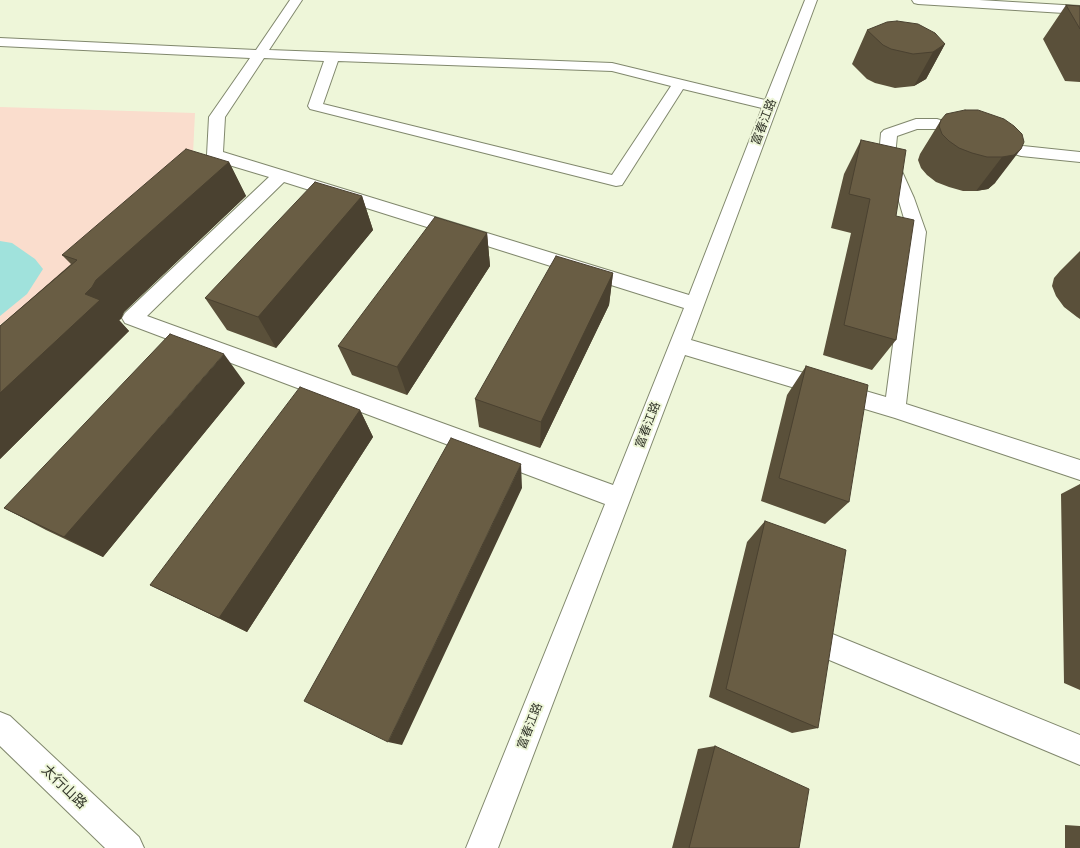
<!DOCTYPE html>
<meta charset="utf-8">
<style>
body{margin:0}
canvas{display:block;background:#eef6d9}
</style>
<canvas width="1080" height="848"></canvas>
<script>
const ctx = document.querySelector('canvas').getContext('2d');
ctx.lineJoin = 'round';
function fillPath(path, color) { ctx.fillStyle = color; ctx.fill(path, 'evenodd'); }
const toPath = rows => new Path2D(rows.map(r => 'M' + r).join(''));
function strokePath(path, color, width, dash) { ctx.strokeStyle = color; ctx.lineWidth = width; ctx.lineCap = dash ? 'butt' : 'round'; ctx.setLineDash(dash || []); ctx.stroke(path); }
function label(font, color, halo, rows, align = 'center') {
  ctx.font = font + ' Inter,"Noto Sans SC",sans-serif'; ctx.lineWidth = 4; ctx.setLineDash([]); ctx.textBaseline = 'middle'; ctx.strokeStyle = halo; ctx.fillStyle = color; for (const [text, x, y, turn = 0] of rows) {
    ctx.save(); ctx.translate(x, y); ctx.rotate((+turn || 0) * Math.PI / 180); ctx.textAlign = isNaN(turn) ? turn : align; if (halo) ctx.strokeText(text, 0, 0); ctx.fillText(text, 0, 0); ctx.restore();
  }
}
const green = toPath([
 [0,107,195,113,192,174,0,325]
]);
const water = toPath([
 [0,241,12,243,35,259,43,269,27,294,0,316]
]);
const minor = toPath([
 [290,0,302,0,269,50,612,63,765,100,805,0,817,0,691,340,886,397,908,232,898,198,879,156,881,133,884,130,916,119,937,119,1023,146,1080,152,1080,162,1021,156,936,129,917,129,897,136,895,156,914,198,926,232,906,404,1080,460,1080,480,895,418,685,355,498,848,466,848,605,504,125,323,122,318,125,313,269,177,209,159,207,155,209,117,250,58,0,46,0,38,256,50,290,0],
 [264,58,324,61,308,106,310,109,616,186,622,185,683,89,762,108,689,295,223,152,225,117,264,58],
 [338,61,612,71,671,86,612,175,323,104,338,61],
 [284,182,684,308,613,485,147,316,284,182],
 [912,0,979,0,1080,6,1080,14,918,4,914,3,912,0],
 [825,631,1080,735,1080,765,815,654,812,644,815,634,825,631]
]);
const major = toPath([
 [0,712,10,716,139,837,144,848,105,848,0,746,0,712]
]);
const wall = toPath([
 [1066,5,1080,6,1080,82,1065,81,1043,39],
 [867,30,945,44,926,79,914,86,895,88,875,83,867,79,852,64],
 [941,120,1014,126,995,183,988,189,976,191,963,191,949,187,936,182,927,175,921,168,918,160,920,154],
 [861,140,896,216,896,340,872,370,823,355,851,233,831,228,844,174],
 [229,162,246,196,124,312,121,319,119,320,129,331,0,459,0,326,71,264,62,255],
 [362,196,373,230,276,348,227,330,205,298],
 [487,233,490,266,407,395,352,375,338,346],
 [1080,251,1080,319,1077,317,1064,307,1056,296,1052,286,1054,278,1060,271],
 [613,273,609,305,540,448,479,427,475,399],
 [806,366,849,502,825,524,761,501,787,395],
 [245,383,103,557,46,530,4,508],
 [360,410,373,437,247,632,150,585],
 [1080,484,1080,690,1064,683,1061,494],
 [765,521,818,728,792,733,709,697,747,542],
 [715,746,799,848,672,848,698,749],
 [1065,825,1080,826,1080,848,1065,848]
]);
const shadedWall = toPath([
 [945,44,926,79,914,86,933,52],
 [1021,149,995,183,988,189,976,191,1002,157],
 [229,162,246,196,124,312,121,319,119,320,129,331,0,459,0,393,96,280],
 [362,196,373,230,276,348,258,317],
 [487,233,490,266,407,395,397,367],
 [613,273,609,305,540,448,541,422],
 [224,354,245,383,103,557,64,537],
 [360,410,373,437,247,632,219,618],
 [521,464,522,488,402,745,388,742]
]);
const building = toPath([
 [1066,5,1080,6,1080,29,1066,5],
 [897,21,918,24,935,33,945,44,933,52,913,54,891,49,883,45,867,30,887,22,897,21],
 [965,110,978,110,1004,119,1014,126,1022,134,1024,142,1021,149,1014,155,1002,157,987,157,972,153,959,148,949,141,942,134,939,126,941,120,946,114,965,110],
 [861,140,906,150,896,216,914,220,896,340,844,325,870,199,849,194,861,140],
 [186,149,229,162,96,280,92,287,85,294,100,300,0,393,0,326,77,260,62,255,186,149],
 [315,182,362,196,258,317,205,298,315,182],
 [435,217,487,233,397,367,338,346,435,217],
 [556,256,613,273,541,422,475,399,556,256],
 [170,334,224,354,64,537,4,508,170,334],
 [806,366,868,385,849,502,779,478,806,366],
 [300,387,360,410,219,618,150,585,300,387],
 [451,438,521,464,388,742,304,701,451,438],
 [765,521,846,550,818,728,726,689,765,521],
 [715,746,809,789,799,848,689,848,715,746]
]);
const streetNames = [
 ["富春江路",764,122,-69],
 ["富春江路",648,425,-69],
 ["富春江路",530,726,-69]
];
const nearStreetnames = [
 ["太行山路",64,787,44]
];
fillPath(green, '#faddcd');
fillPath(water, '#a0e2dc');
strokePath(minor, '#81886d', 2);
strokePath(major, '#81886d', 2);
fillPath(minor, '#fff');
fillPath(major, '#fff');
fillPath(wall, '#5a503a');
fillPath(shadedWall, '#4a4130');
fillPath(building, '#695d44');
strokePath(building, '#4a4130', 1);
label('12px', '#33362a', '#eef6d9', streetNames);
label('14px', '#33362a', '#eef6d9', nearStreetnames);
</script>
